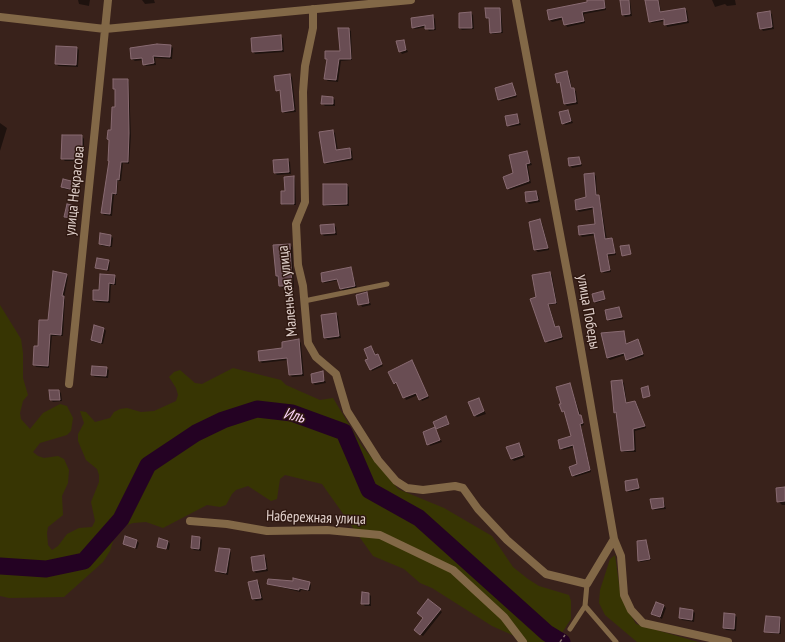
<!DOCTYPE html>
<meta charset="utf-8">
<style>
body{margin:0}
canvas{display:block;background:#39221b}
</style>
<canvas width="785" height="642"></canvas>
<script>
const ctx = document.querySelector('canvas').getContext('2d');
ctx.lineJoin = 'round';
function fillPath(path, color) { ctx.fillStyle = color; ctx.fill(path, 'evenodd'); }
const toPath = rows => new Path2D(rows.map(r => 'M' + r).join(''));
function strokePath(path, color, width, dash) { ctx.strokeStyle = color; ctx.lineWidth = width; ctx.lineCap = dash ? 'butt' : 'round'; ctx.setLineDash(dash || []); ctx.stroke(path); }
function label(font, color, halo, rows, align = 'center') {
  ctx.font = font + ' "PT Sans Narrow",sans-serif'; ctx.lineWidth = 3; ctx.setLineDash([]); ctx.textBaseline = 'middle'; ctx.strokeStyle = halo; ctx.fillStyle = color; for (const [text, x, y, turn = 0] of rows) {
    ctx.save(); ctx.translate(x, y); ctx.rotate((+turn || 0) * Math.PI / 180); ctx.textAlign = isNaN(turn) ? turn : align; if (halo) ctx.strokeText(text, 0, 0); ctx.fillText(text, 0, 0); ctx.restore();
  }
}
const green = toPath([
 [0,305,21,339,23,353,23,378,28,395,23,401,20,413,21,419,30,429,43,413,60,404,67,406,73,418,71,431,67,435,40,443,33,452,38,456,44,458,58,456,64,459,69,470,68,483,62,496,63,515,48,527,47,533,48,545,52,550,58,546,67,534,79,528,92,527,95,521,91,502,99,482,99,475,97,469,86,460,78,441,78,434,84,423,80,411,86,412,95,422,110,418,114,412,120,409,127,408,141,412,154,411,176,401,178,395,176,388,169,377,174,372,180,370,195,383,202,384,233,368,281,380,286,385,320,400,333,398,362,446,398,489,444,508,492,536,513,567,528,579,539,586,569,595,571,601,571,619,556,642,528,642,492,626,432,588,420,583,404,569,373,556,322,484,285,475,280,479,277,499,271,501,248,486,236,490,232,494,226,505,220,507,207,505,163,528,146,522,133,523,121,527,116,532,110,551,103,562,64,597,9,598,0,596],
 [615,555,621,598,636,624,698,642,637,642,605,615,599,603,600,590,610,559]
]);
const shadow = toPath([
 [78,0,90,0,89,6,79,4],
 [142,0,154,0,155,3,145,4],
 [599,0,605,1,606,10,584,14,585,23,567,27,564,19,552,22,550,20],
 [621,0,630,0,632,16,625,17,623,15],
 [646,0,659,0,661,12,685,9,687,11,689,23,667,27,665,21,652,23,650,21],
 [712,0,735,0,736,5,727,6,725,4,715,7],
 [500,9,501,11,503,33,492,34,490,20,486,18],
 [769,12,772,14,774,29,763,31,761,28],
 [471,13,473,15,474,29,462,30,460,28],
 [433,16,435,19,436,30,429,31,426,27,415,29,413,27],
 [348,29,351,31,352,60,341,61,338,82,328,81,325,79,328,60,326,59,341,52],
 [280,36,283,38,284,52,255,54,253,51],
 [403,41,408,52,402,54,400,51],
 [171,46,173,48,172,59,155,58,156,65,146,66,144,60,135,61,132,59],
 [77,48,79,50,78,67,58,66,56,63],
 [567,72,569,74,572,89,576,91,578,104,567,106,565,104,562,84,558,82],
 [290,75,292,77,296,112,285,113,283,111,281,92,277,90],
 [127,80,129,82,131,136,129,164,123,163,121,181,118,181,117,195,114,195,112,216,104,215,102,213,110,162,110,141,108,139,112,131,116,108,116,91,114,88],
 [512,84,517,97,501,101,499,99],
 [333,98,335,100,335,106,325,106,322,103],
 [568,111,573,123,565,125,563,123],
 [517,115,521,125,510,127,508,125],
 [0,123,7,128,0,151],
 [333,131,335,133,338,151,349,149,352,151,353,160,327,164,325,162],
 [82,136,84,139,84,161,65,161,62,158],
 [527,153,532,165,528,166,531,183,510,190,508,188],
 [579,158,582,166,572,168,570,165],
 [288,160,290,162,291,174,277,175,275,173],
 [594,174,596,176,597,196,600,198,607,240,611,239,613,241,616,255,608,256,611,272,604,273,602,271,596,235,582,237,580,235,596,225,594,209,579,212,577,210,587,198],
 [294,177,295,179,296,205,284,205,282,204,286,192],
 [63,180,79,184,81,186,80,192,64,189,62,186],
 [347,185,349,187,349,206,326,206,324,204],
 [536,192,538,194,540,202,529,204,527,202],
 [76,207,78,209,76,220,68,219,65,217],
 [540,220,542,223,549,250,538,252,535,250],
 [334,225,336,227,337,235,324,236,322,234],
 [111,236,113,238,112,247,102,246,100,244],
 [290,245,292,247,294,288,282,288,276,276],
 [108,261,110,263,109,271,96,267],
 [351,268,357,288,343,291,339,280,325,283,323,281],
 [550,273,552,275,557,304,549,305,556,328,561,329,563,339,548,343,546,341,537,298],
 [66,275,68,277,64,298,65,299,63,336,52,336,49,368,36,367,34,364],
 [114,276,116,278,116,285,111,285,110,303,96,302,94,300,100,291],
 [367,293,371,305,362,307,357,295],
 [603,293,605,300,596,303,593,295],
 [619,308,623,319,610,321,608,319],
 [336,314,338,316,341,338,328,340,325,338,322,316],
 [104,328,106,331,103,344,94,342,92,340],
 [623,332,627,344,638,341,644,356,629,361,625,355,610,360,608,358],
 [299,340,301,343,304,376,292,377,290,375,288,360,262,363,260,361],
 [371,347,383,366,372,371,369,359],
 [412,361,429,398,422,401,418,395,406,400,398,385,395,383],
 [93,367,106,368,109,370,108,378,95,377,92,375],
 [322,372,326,383,315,385,313,383],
 [622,381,624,383,627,404,635,402,637,404,646,428,635,431,636,452,624,452,622,450,616,414,615,412,612,400,615,399],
 [570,384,584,425,581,426,591,472,575,477,573,475,579,465,574,447,563,450,561,448,572,437,566,413,563,412,563,404],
 [50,391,59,391,61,393,62,401,53,402,51,400],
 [478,399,486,414,477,417,474,415],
 [447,418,449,425,438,429,434,422],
 [441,440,442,442,430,446,429,445],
 [519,444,525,457,514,461,512,459],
 [637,480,640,490,629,492,627,490],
 [785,488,785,505,782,505,778,501],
 [662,499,664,501,666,509,655,510,653,508],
 [200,538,202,540,201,551,194,550,192,548],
 [137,541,139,543,137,549,124,543],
 [168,541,170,544,169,550,158,546],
 [646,542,651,560,641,562,639,561],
 [229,550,231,553,228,575,219,573,216,571],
 [264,556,266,558,268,571,256,573,254,571],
 [257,581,259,583,263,600,256,601,253,599,250,583],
 [309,583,311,585,310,591,301,590,300,592,268,584],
 [369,594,371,596,371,606,365,606,362,603],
 [663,605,666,608,662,619,652,614],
 [681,609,693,611,695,613,694,622,682,620,680,618],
 [440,610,442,612,423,636,417,632],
 [734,615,737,617,736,631,726,630,724,628],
 [779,618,781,620,781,634,768,633,765,631]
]);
const river = toPath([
 [0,566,46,569,84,561,121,519,148,465,196,433,223,420,257,409,292,413,344,432,369,490,419,518,547,633,562,642]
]);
const building = toPath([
 [587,0,604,0,605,8,582,12,584,21,564,25,562,17,549,20,547,10,587,2,587,0],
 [620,0,629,0,630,14,622,15,620,0],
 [645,0,658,0,660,12,685,8,687,21,664,25,664,19,649,22,645,0],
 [485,8,500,8,501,32,490,33,489,18,486,18,485,8],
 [770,11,772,27,760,29,757,13,770,11],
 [471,12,472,28,459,28,459,13,471,12],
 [433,15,434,29,425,29,425,25,412,28,411,18,433,15],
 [338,28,349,28,351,59,339,59,336,80,324,79,327,59,325,59,325,51,340,51,338,28],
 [281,35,282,50,252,52,251,38,281,35],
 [404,40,406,50,399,52,396,41,404,40],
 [157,44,171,45,170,57,153,56,154,63,143,65,142,58,131,59,130,48,157,44],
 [56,46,77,47,76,65,55,64,56,46],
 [567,71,571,88,574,88,576,102,564,104,560,82,557,83,555,74,567,71],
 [290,74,294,110,282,112,280,90,276,91,274,76,290,74],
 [113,79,128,79,129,133,128,162,121,162,119,180,117,179,116,194,112,193,110,214,101,213,109,161,108,161,109,140,107,139,108,130,111,130,112,107,115,107,115,89,113,89,113,79],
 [512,83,516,95,498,100,495,88,512,83],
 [322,96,333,97,333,104,321,104,322,96],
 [568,110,571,121,562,124,559,112,568,110],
 [517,114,519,123,507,126,505,116,517,114],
 [333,130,336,150,350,148,351,158,324,163,319,132,333,130],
 [62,135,82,135,82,159,61,159,62,135],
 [527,151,530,163,526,164,529,181,507,189,503,177,513,173,509,155,527,151],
 [579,157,581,164,569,166,568,158,579,157],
 [288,159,289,172,274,173,273,160,288,159],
 [594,173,596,195,599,195,605,239,612,238,615,253,607,254,610,270,601,272,594,233,579,235,578,226,595,224,593,207,576,210,575,200,586,197,584,174,594,173],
 [294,176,294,204,281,204,281,191,285,191,284,177,294,176],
 [63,179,79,183,78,191,61,187,63,179],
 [323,184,347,184,347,204,323,205,323,184],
 [536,191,538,200,526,202,525,192,536,191],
 [67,204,76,206,74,218,64,217,67,204],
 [540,219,548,248,534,250,529,222,540,219],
 [334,224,335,233,321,234,320,225,334,224],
 [100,233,111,235,110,246,99,244,100,233],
 [290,244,292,286,279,286,278,276,276,276,273,245,290,244],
 [629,245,631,254,622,256,620,246,629,245],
 [97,258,109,260,107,270,95,268,97,258],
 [351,267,355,286,340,289,337,279,322,282,321,273,351,267],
 [53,271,67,274,62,296,64,296,61,335,50,334,48,366,33,365,34,346,38,346,39,320,48,320,53,271],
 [550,272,556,303,548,304,555,327,559,326,562,337,545,342,530,299,536,297,532,275,550,272],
 [100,274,115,275,114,284,109,283,108,301,93,300,93,290,99,290,100,274],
 [603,291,605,299,594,302,592,294,603,291],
 [367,292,369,303,358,305,356,295,367,292],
 [619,307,622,317,607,320,605,310,619,307],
 [336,313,339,336,324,338,321,315,336,313],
 [94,325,104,328,101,343,91,340,94,325],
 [624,331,626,344,638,339,643,354,626,360,624,353,607,358,601,333,624,331],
 [299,339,302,374,289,375,287,358,259,361,258,351,282,348,282,342,299,339],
 [371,346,375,355,378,354,382,364,370,370,365,360,368,359,364,349,371,346],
 [412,360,428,396,419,400,416,393,403,398,396,382,394,384,388,372,412,360],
 [92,366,107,367,106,376,91,375,92,366],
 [323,371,324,381,312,383,311,374,323,371],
 [622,380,626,403,635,401,645,426,633,429,634,450,621,451,616,412,614,413,611,381,622,380],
 [570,383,579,415,581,415,583,423,580,424,590,470,572,476,569,467,577,464,573,445,560,449,558,440,571,436,564,411,562,412,559,404,561,404,556,387,570,383],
 [648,386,650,396,643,398,641,388,648,386],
 [49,390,59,390,60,400,50,400,49,390],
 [479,398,484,411,474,416,468,402,479,398],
 [446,416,449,424,436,429,433,422,446,416],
 [435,427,440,440,427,445,423,432,435,427],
 [519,443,523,455,511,459,506,447,519,443],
 [637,479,639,488,626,491,625,481,637,479],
 [785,487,785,501,777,502,776,488,785,487],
 [663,498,664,507,652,509,650,499,663,498],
 [125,536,137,540,135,548,123,544,125,536],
 [192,536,200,537,199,549,191,548,192,536],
 [159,538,168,541,166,549,157,547,159,538],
 [646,540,650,559,638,561,637,541,646,540],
 [219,548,230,549,226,573,215,571,219,548],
 [264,555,266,569,253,571,251,557,264,555],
 [293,578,310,582,308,590,299,588,299,590,267,584,268,579,293,581,293,578],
 [257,580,261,598,252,599,248,582,257,580],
 [362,592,369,593,369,604,361,604,362,592],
 [428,599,441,609,420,635,414,630,423,618,417,613,428,599],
 [656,602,664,605,660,617,651,614,656,602],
 [680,608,693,610,692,620,679,618,680,608],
 [724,613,735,614,734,629,723,628,724,613],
 [766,616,780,617,779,633,764,632,766,616]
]);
const path = toPath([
 [560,642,565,635]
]);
const service = toPath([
 [304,301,387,284],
 [585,606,616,642],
 [570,629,585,606,587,584]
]);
const minor = toPath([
 [516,0,572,298,614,539,621,556,624,595,631,610,643,623,728,642],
 [313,9,313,28,305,66,303,92,305,202,296,224,298,265,303,286,308,343,316,357,336,374,347,411,378,460,396,481,407,488,423,490,455,486,463,488,478,509,507,540,546,574,587,584,614,539],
 [0,17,105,29,411,0],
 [69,384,108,0],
 [190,521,227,524,267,531,327,530,380,535,453,570,504,617,523,642]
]);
const streetNames = [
 ["улица Некрасова",75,191,-84],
 ["Маленькая улица",288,291,-96],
 ["улица Победы",588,312,80],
 ["Набережная улица",316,518,2]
];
const waterNames = [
 ["Иль",294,416,14]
];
fillPath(green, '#373503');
fillPath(shadow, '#0007');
strokePath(river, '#240223', 17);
fillPath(building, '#694d53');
strokePath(building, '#886a71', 1);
strokePath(path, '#836f69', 1.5, [3, 3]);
strokePath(service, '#826847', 5);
strokePath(minor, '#826847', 8);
label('15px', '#e0d0cb', '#2f1811', streetNames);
label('italic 16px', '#fad3f6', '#2f1811', waterNames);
</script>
